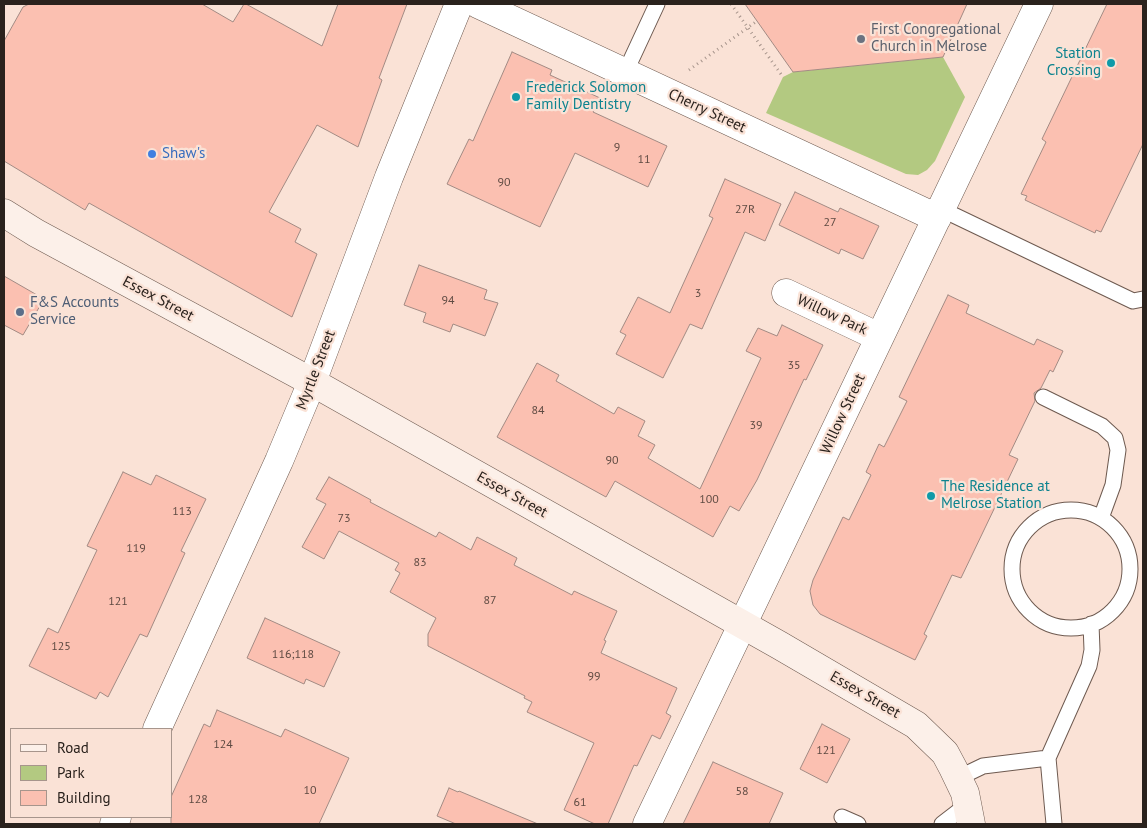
<!DOCTYPE html>
<style>
body{margin:0}
#map{position:relative;width:1147px;height:828px;overflow:hidden;background:#fae2d6;font-family:"PT Sans",sans-serif}
canvas{display:block}
.frame{position:absolute;inset:0;border:5px solid #2a221d;pointer-events:none}
.legend{position:absolute;left:10px;top:728px;width:162px;height:90px;box-sizing:border-box;background:#fae2d6;border:1px solid #a7958c;margin:0;padding:6px 9px;list-style:none;font-size:15px;color:#2a221d}
.legend li{display:flex;align-items:center;gap:10px;height:25px}
.legend b{width:25px;border:1px solid #a7958c}
</style>
<div id="map">
<canvas width="1147" height="828"></canvas>
<div class="frame"></div>
<ul class="legend">
<li><b style="height:6px;background:#fcf0e9"></b>Road</li>
<li><b style="height:14px;background:#b3c981"></b>Park</li>
<li><b style="height:14px;background:#fbc0b1"></b>Building</li>
</ul>
</div>
<script>
const ctx = document.querySelector('canvas').getContext('2d');
ctx.lineJoin = 'round';
function fillPath(path, color) { ctx.fillStyle = color; ctx.fill(path, 'evenodd'); }
const toPath = rows => new Path2D(rows.map(r => 'M' + r).join(''));
function strokePath(path, color, width, dash) { ctx.strokeStyle = color; ctx.lineWidth = width; ctx.lineCap = dash ? 'butt' : 'round'; ctx.setLineDash(dash || []); ctx.stroke(path); }
function label(font, color, halo, rows, align = 'center') {
  ctx.font = font + ' "PT Sans",sans-serif'; ctx.lineWidth = 4.5; ctx.setLineDash([]); ctx.textBaseline = 'middle'; ctx.strokeStyle = halo; ctx.fillStyle = color; for (const [text, x, y, turn = 0] of rows) {
    ctx.save(); ctx.translate(x, y); ctx.rotate((+turn || 0) * Math.PI / 180); ctx.textAlign = isNaN(turn) ? turn : align; if (halo) ctx.strokeText(text, 0, 0); ctx.fillText(text, 0, 0); ctx.restore();
  }
}
const green = toPath([
 [943,57,965,97,935,161,927,170,918,175,906,174,766,113,783,77,793,72]
]);
const building = toPath([
 [29,4,202,4,233,22,244,4,246,4,322,46,338,4,407,4,379,78,382,80,358,147,317,125,269,212,301,229,295,242,317,254,292,317,89,203,85,210,4,161,4,41,23,7,29,4],
 [745,4,967,4,943,57,793,72,745,4],
 [1107,4,1143,4,1143,144,1101,232,1096,230,1095,233,1025,200,1027,196,1021,194,1046,142,1042,139,1107,4],
 [512,52,552,70,550,75,600,98,593,112,667,146,648,187,575,153,540,227,447,184,469,139,473,141,512,52],
 [725,179,781,204,765,241,745,232,702,329,690,324,663,378,616,354,626,335,620,332,638,297,670,313,713,218,709,216,725,179],
 [795,192,838,212,840,208,879,226,863,259,841,249,839,254,779,225,795,192],
 [419,265,487,290,484,299,498,303,485,336,453,324,450,332,423,322,426,313,404,305,419,265],
 [4,276,44,299,23,335,4,325,4,276],
 [948,295,969,305,966,313,1034,345,1037,339,1063,351,1053,372,1050,370,1041,388,1034,393,1035,401,1009,455,1018,459,961,578,952,575,924,634,927,636,915,660,820,614,813,605,810,591,813,580,843,517,849,520,871,475,866,472,879,444,884,447,907,401,899,397,948,295],
 [782,325,823,345,806,380,804,379,757,480,739,511,730,506,713,537,615,481,606,497,497,437,537,363,559,375,556,381,614,414,618,407,645,421,638,436,655,445,648,458,700,489,761,358,746,351,758,328,777,336,782,325],
 [123,472,151,485,156,475,206,499,181,551,185,553,147,637,140,634,108,697,100,692,96,699,29,666,48,628,58,633,97,550,87,546,123,472],
 [329,477,371,500,370,502,436,537,439,532,471,550,477,537,517,558,514,565,572,595,574,591,617,611,604,640,606,641,601,653,677,688,666,713,671,716,660,739,652,735,637,766,634,765,608,824,595,824,564,810,594,743,527,712,532,702,524,698,525,696,428,646,428,634,436,618,390,592,400,573,395,570,399,563,339,531,324,559,302,547,326,504,316,499,329,477],
 [265,618,340,652,324,687,306,679,304,684,247,658,265,618],
 [217,710,281,737,285,729,349,758,319,824,171,824,171,797,204,724,210,727,217,710],
 [822,724,850,739,827,783,800,769,822,724],
 [713,762,783,793,769,824,683,824,713,762],
 [449,788,458,792,459,791,538,824,456,824,437,816,449,788]
]);
const path = toPath([
 [731,4,783,77],
 [689,70,757,21]
]);
const lane = toPath([
 [625,73,657,4],
 [941,209,1133,301,1143,299],
 [1043,397,1102,426,1115,438,1118,450,1113,485,1101,518],
 '1012 569a59 59 0 1 1 118 0a59 59 0 1 1-118 0Z',
 [1048,758,1054,824],
 [958,778,983,766,1048,758,1089,666,1092,650,1091,624],
 [842,817,858,824],
 [942,824,968,804]
]);
const street = toPath([
 [478,4,937,218],
 [786,293,879,337],
 [157,729,279,461,312,382,389,177,459,4],
 [114,824,117,817],
 [647,824,1039,4]
]);
const secondary = toPath([
 [4,213,36,233,312,382,779,645,916,725,945,753,953,768,965,793,971,824]
]);
const markers = [
 [861,39,5,"#6b7280"],
 [1111,63,5,"#0f9aa8"],
 [516,97,5,"#0f9aa8"],
 [152,154,5,"#3f7fe0"],
 [20,312,5,"#5c6f8a"],
 [931,496,5,"#0f9aa8"]
];
const numberNames = [
 ["9",617,148],
 ["11",644,160],
 ["90",504,183],
 ["27R",745,210],
 ["27",830,223],
 ["3",698,294],
 ["94",448,301],
 ["35",794,366],
 ["84",538,411],
 ["39",756,426],
 ["90",612,461],
 ["100",709,500],
 ["113",182,512],
 ["73",344,519],
 ["119",136,549],
 ["83",420,563],
 ["87",490,601],
 ["121",118,602],
 ["125",61,647],
 ["116;118",293,655],
 ["99",594,677],
 ["124",223,745],
 ["121",826,751],
 ["10",310,791],
 ["58",742,792],
 ["128",198,800],
 ["61",580,803]
];
const worshipNames = [
 ["First Congregational",871,30],
 ["Church in Melrose",871,47]
];
const cultureNames = [
 ["Station",1101,54,"right"],
 ["Crossing",1101,71,"right"],
 ["Frederick Solomon",526,88],
 ["Family Dentistry",526,105],
 ["The Residence at",941,487],
 ["Melrose Station",941,504]
];
const streetNames = [
 ["Cherry Street",707,111,25],
 ["Essex Street",158,299,28],
 ["Willow Park",832,315,25],
 ["Myrtle Street",316,370,-69],
 ["Willow Street",843,414,-65],
 ["Essex Street",512,495,29],
 ["Essex Street",865,695,30]
];
const shopNames = [
 ["Shaw's",162,154]
];
const serviceNames = [
 ["F&S Accounts",30,303],
 ["Service",30,320]
];
fillPath(green, '#b3c981');
fillPath(building, '#fbc0b1');
strokePath(building, '#a28a83', 1);
strokePath(lane, '#6e5a50', 17);
strokePath(street, '#6e5a50', 29);
strokePath(secondary, '#6e5a50', 29);
strokePath(path, '#a6948b', 3, [1, 4]);
strokePath(lane, '#fff', 15);
strokePath(street, '#fff', 28);
strokePath(secondary, '#fcf0e9', 28);
for (const [x, y, r, color] of markers) { const dot = new Path2D(); dot.arc(x, y, r, 0, 2 * Math.PI); ctx.fillStyle = color; ctx.fill(dot); strokePath(dot, '#fae2d6', 2); }
label('12px', '#5e4a42', null, numberNames);
label('15px', '#5b616d', '#fae2d6', worshipNames, 'left');
label('15px', '#0d838f', '#fae2d6', cultureNames, 'left');
label('15px', '#2a221d', '#fae2d6', streetNames);
label('15px', '#366cbe', '#fae2d6', shopNames, 'left');
label('15px', '#4e5e75', '#fae2d6', serviceNames, 'left');
</script>
